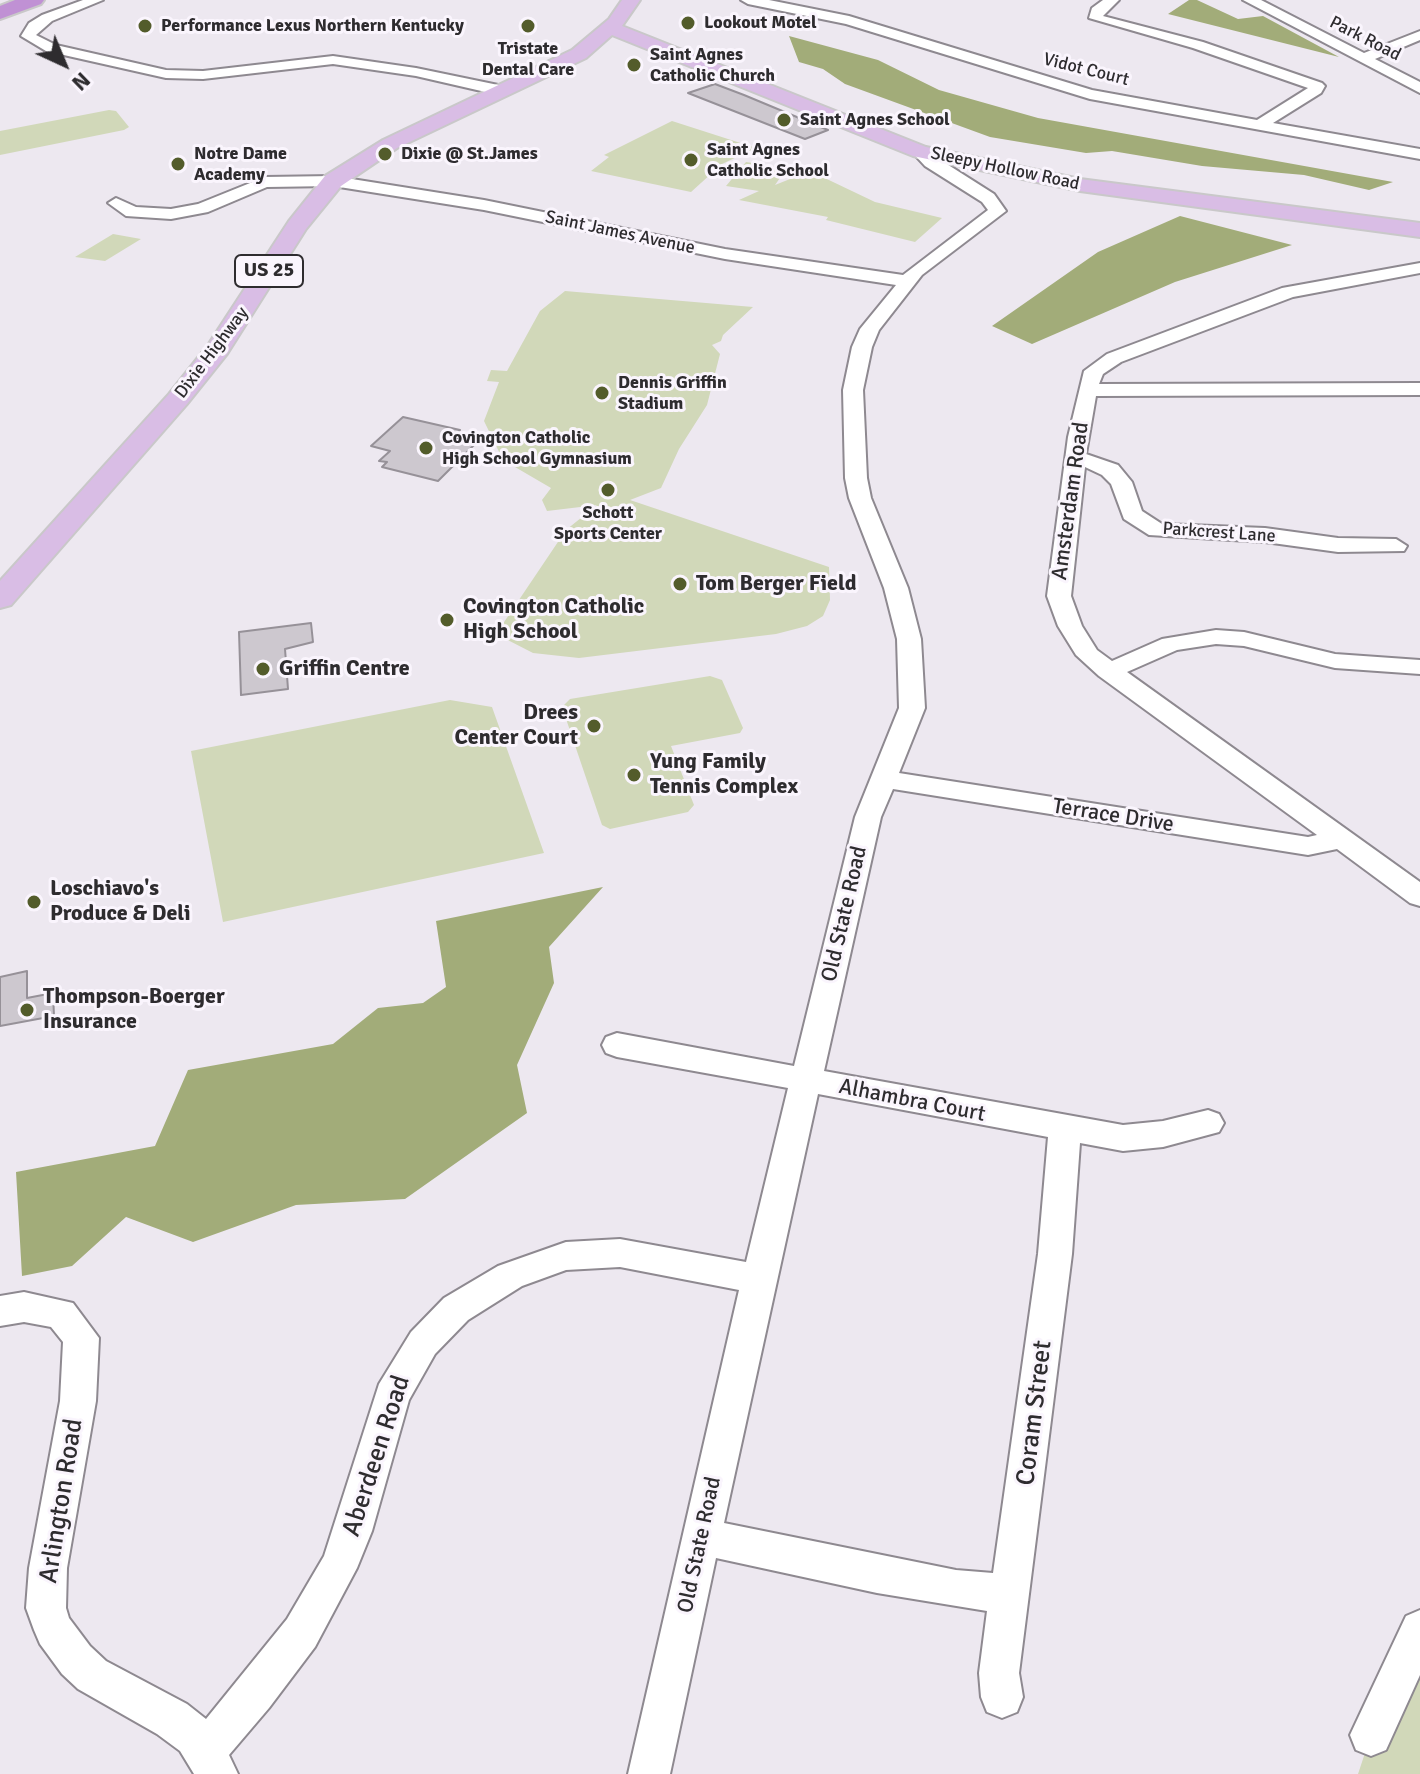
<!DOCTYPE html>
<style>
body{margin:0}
#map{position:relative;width:1420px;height:1774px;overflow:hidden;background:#ede8f0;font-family:Signika,sans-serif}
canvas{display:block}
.north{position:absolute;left:24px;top:24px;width:80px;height:80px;-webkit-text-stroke:6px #faf5fd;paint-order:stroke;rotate:136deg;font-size:22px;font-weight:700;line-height:32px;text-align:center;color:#2e2c2f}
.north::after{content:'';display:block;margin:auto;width:28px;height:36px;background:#2e2c2f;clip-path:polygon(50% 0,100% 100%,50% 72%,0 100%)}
</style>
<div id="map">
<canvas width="1420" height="1774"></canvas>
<div class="north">N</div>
</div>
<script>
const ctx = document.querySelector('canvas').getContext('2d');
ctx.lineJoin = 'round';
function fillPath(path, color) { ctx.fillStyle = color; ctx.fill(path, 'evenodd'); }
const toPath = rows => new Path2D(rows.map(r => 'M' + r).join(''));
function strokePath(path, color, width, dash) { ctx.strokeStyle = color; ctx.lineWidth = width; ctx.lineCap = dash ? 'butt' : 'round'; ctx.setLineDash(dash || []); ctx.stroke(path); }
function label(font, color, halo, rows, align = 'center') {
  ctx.font = font + ' Signika,sans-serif'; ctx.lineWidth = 6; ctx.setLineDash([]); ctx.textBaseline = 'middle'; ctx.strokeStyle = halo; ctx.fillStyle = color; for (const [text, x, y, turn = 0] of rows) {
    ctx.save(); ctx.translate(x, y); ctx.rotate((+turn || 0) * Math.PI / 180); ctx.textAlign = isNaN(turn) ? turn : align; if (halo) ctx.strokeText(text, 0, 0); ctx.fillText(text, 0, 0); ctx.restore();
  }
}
const green = toPath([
 [109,110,116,111,129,127,124,130,0,155,0,131],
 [672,121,756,148,722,164,691,192,591,171,609,157,604,155],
 [746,162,787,168,775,185,810,171,875,202,942,218,915,242,826,220,828,217,739,200,759,191,726,186],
 [113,234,141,239,105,261,75,257],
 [565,291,753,307,723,335,721,341,712,345,720,354,707,405,679,449,661,488,630,500,829,567,830,600,823,616,807,626,776,634,579,658,533,653,496,634,566,530,597,505,547,511,542,500,551,488,503,460,484,421,499,382,487,381,491,370,507,371,540,311],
 [710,676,722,680,743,728,740,733,671,746,694,805,688,812,610,829,602,825,562,707,570,699],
 [450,700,492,707,544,853,223,922,191,751],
 [1420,1630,1420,1774,1358,1774,1371,1735]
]);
const forest = toPath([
 [1189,0,1197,0,1238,19,1263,16,1339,57,1168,14],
 [789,36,878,60,939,90,1038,118,1393,182,1369,190,1304,175,1202,166,1112,151,1086,153,990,137,845,84,823,69,799,62],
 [1180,216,1292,245,1175,282,1032,344,992,326,1098,252],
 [603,887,549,947,554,983,517,1065,527,1113,405,1199,296,1205,193,1242,126,1217,72,1266,22,1276,16,1172,155,1146,188,1070,333,1044,378,1008,423,1003,446,987,436,921]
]);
const building = toPath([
 [715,84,744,95,828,130,805,139,688,93,715,84],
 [403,417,460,430,452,438,476,443,438,481,382,467,387,462,379,461,390,451,371,446,403,417],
 [311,623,313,642,285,649,288,689,241,695,239,632,311,623],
 [27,971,27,998,53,993,54,1016,0,1026,0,977,27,971]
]);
const minor = toPath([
 [83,0,103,0,52,21,36,35,56,45,166,70,203,71,333,56,416,68,503,86,511,91,503,96,416,76,333,64,203,79,166,78,46,51,21,36,29,23,42,15,83,0],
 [741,0,769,0,849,16,1092,90,1257,120,1308,88,1193,48,1089,18,1092,8,1103,0,1119,0,1103,16,1203,42,1322,83,1325,86,1321,93,1273,123,1420,149,1420,159,1090,99,846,24,748,4,741,0],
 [1243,0,1261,0,1364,53,1420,31,1420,40,1375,59,1420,82,1420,93,1243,0],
 [920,147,994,194,1006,211,922,275,879,330,872,347,863,390,867,478,871,498,908,588,921,639,925,708,899,773,1308,837,1317,835,1099,676,1076,655,1058,626,1047,596,1068,437,1084,371,1107,354,1282,288,1420,263,1420,273,1293,297,1121,362,1103,374,1099,384,1420,383,1420,395,1096,396,1086,454,1118,465,1132,482,1142,511,1162,524,1265,528,1338,538,1396,539,1407,546,1404,551,1338,552,1265,542,1149,535,1124,519,1111,484,1102,475,1085,467,1071,596,1082,626,1097,650,1112,661,1162,639,1216,630,1244,632,1335,654,1420,660,1420,674,1335,668,1244,646,1216,644,1177,650,1127,672,1420,882,1420,906,1410,903,1337,849,1308,855,893,789,881,817,824,1071,1123,1125,1163,1121,1208,1110,1219,1114,1224,1123,1219,1132,1163,1147,1123,1151,1080,1143,1072,1254,1019,1673,1023,1697,1017,1712,1002,1718,987,1712,981,1697,979,1673,987,1611,877,1593,716,1558,670,1774,628,1774,739,1290,620,1267,566,1270,522,1286,468,1320,435,1354,409,1400,372,1531,357,1568,315,1647,269,1708,229,1755,238,1774,194,1774,180,1751,157,1734,78,1689,62,1674,40,1644,34,1630,26,1608,29,1568,60,1401,63,1342,51,1327,24,1322,0,1326,0,1296,24,1292,73,1303,99,1338,96,1401,67,1568,66,1608,69,1618,90,1646,106,1661,187,1704,206,1719,287,1619,324,1556,379,1384,411,1332,444,1298,498,1266,566,1242,620,1239,746,1262,788,1088,617,1057,606,1053,602,1045,606,1037,617,1033,794,1066,855,817,899,708,897,639,884,588,849,498,845,478,843,390,852,347,860,329,896,285,725,259,484,210,333,186,267,187,208,212,171,219,126,216,108,203,116,198,136,207,171,209,198,204,265,177,333,176,484,200,725,249,903,275,988,210,982,202,925,166,912,152,920,147],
 [818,1094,1048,1137,1038,1254,993,1573,956,1570,724,1523,818,1094],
 [1420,1610,1420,1675,1386,1750,1371,1756,1356,1750,1350,1735,1406,1616,1420,1610]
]);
const major = toPath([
 [622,0,640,0,622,26,926,147,1080,179,1420,223,1420,237,1080,191,913,156,612,35,586,58,397,148,341,186,306,229,227,354,187,404,11,605,0,608,0,581,169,394,208,345,289,221,325,176,383,140,572,50,609,19,622,0]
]);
const highway = toPath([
 [15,0,44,0,41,4,0,19,0,6,15,0]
]);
const markers = [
 [688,23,8,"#535c2b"],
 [145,26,8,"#535c2b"],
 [528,26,8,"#535c2b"],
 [634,65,8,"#535c2b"],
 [784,120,8,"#535c2b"],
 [385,154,8,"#535c2b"],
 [691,160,8,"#535c2b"],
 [178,164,8,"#535c2b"],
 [602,393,8,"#535c2b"],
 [426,448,8,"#535c2b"],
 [608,490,8,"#535c2b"],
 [680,584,8,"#535c2b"],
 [447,620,8,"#535c2b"],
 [263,669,8,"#535c2b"],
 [594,726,8,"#535c2b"],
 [634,775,8,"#535c2b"],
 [34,902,8,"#535c2b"],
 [27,1010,8,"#535c2b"]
];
const farPoinames = [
 ["Lookout Motel",704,23],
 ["Performance Lexus Northern Kentucky",161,26],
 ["Tristate",528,49,"center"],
 ["Dental Care",528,70,"center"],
 ["Saint Agnes",650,55],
 ["Catholic Church",650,76],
 ["Saint Agnes School",800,120],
 ["Saint Agnes",707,150],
 ["Catholic School",707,171],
 ["Notre Dame",194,154],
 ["Academy",194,175],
 ["Dixie @ St.James",401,154],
 ["Dennis Griffin",618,383],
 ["Stadium",618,404],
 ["Covington Catholic",442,438],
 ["High School Gymnasium",442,459],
 ["Schott",608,513,"center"],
 ["Sports Center",608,534,"center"]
];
const farStreetnames = [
 ["Park Road",1365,39,27],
 ["Vidot Court",1086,70,14],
 ["Sleepy Hollow Road",1005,169,12],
 ["Saint James Avenue",620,233,12],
 ["Dixie Highway",212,353,-53],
 ["Parkcrest Lane",1219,533,4]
];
const shields = [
 [269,271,68]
];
const shieldNames = [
 ["US 25",269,271]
];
const streetNames = [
 ["Amsterdam Road",1071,501,-82],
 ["Terrace Drive",1113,816,9],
 ["Old State Road",845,914,-77],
 ["Alhambra Court",912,1101,11],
 ["Old State Road",700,1545,-78]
];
const poiNames = [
 ["Tom Berger Field",696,584],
 ["Covington Catholic",463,607],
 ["High School",463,632],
 ["Griffin Centre",279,669],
 ["Drees",578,713,"right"],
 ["Center Court",578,738,"right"],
 ["Yung Family",650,762],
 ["Tennis Complex",650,787],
 ["Loschiavo's",50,889],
 ["Produce & Deli",50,914],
 ["Thompson-Boerger",43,997],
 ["Insurance",43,1022]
];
const nearStreetnames = [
 ["Coram Street",1035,1413,-83],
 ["Aberdeen Road",377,1456,-72],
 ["Arlington Road",62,1501,-81]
];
fillPath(green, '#d1d8b9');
fillPath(forest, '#a2ac79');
fillPath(building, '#cdc8cf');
strokePath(building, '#969198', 2);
strokePath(minor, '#8e8990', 4);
strokePath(major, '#c9c8c9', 4);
strokePath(highway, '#c9c8c9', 4);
fillPath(minor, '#fff');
fillPath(major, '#d9bde5');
fillPath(highway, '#c091d4');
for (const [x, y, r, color] of markers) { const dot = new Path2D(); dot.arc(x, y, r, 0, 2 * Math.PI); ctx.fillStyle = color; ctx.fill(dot); strokePath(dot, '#faf5fd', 3); }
label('bold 18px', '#2e2c2f', '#faf5fd', farPoinames, 'left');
label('18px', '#2e2c2f', '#faf5fd', farStreetnames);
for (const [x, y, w] of shields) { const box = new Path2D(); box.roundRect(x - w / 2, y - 16, w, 32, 6); ctx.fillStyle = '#faf5fd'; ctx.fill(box); strokePath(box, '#2e2c2f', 2); }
label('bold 20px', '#2e2c2f', null, shieldNames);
label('22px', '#2e2c2f', '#faf5fd', streetNames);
label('bold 22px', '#2e2c2f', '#faf5fd', poiNames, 'left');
label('26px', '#2e2c2f', '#faf5fd', nearStreetnames);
</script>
